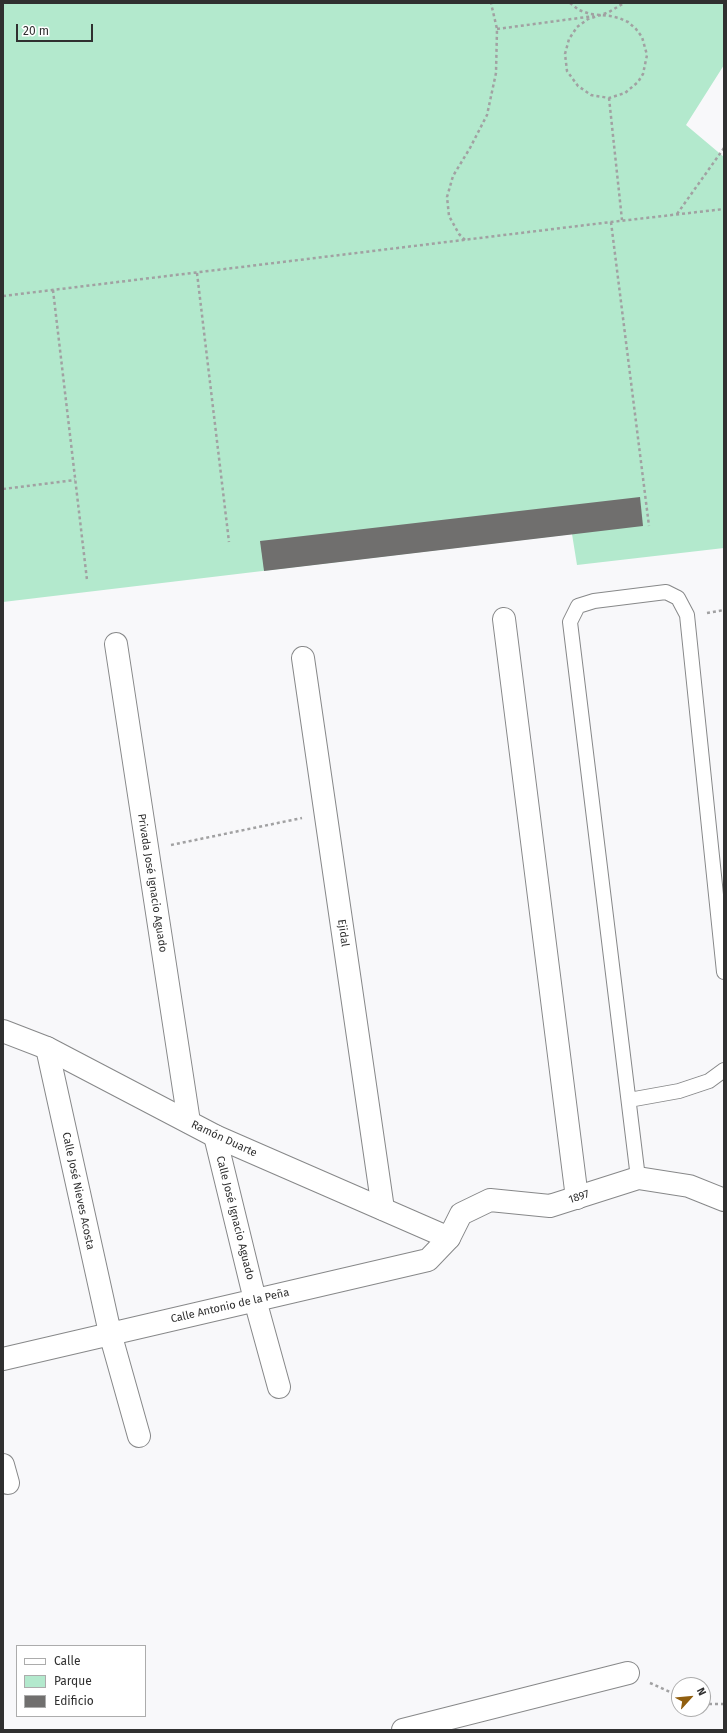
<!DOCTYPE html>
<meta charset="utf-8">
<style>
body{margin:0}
#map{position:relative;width:727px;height:1733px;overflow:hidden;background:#f8f8fa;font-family:"Fira Sans",sans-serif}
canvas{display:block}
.frame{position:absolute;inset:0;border:4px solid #303030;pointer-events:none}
.legend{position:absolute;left:16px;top:1645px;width:130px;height:72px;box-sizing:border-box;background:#fff;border:1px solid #acacac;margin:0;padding:5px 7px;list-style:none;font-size:12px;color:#303030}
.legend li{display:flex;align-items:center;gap:8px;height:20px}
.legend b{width:20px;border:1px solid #acacac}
.north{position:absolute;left:671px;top:1677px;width:40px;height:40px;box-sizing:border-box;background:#fff;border:1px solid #acacac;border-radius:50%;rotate:63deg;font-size:11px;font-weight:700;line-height:16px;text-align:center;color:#303030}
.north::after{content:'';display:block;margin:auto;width:14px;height:18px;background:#915f0f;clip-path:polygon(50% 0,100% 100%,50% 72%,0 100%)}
.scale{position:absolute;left:16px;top:24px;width:77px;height:18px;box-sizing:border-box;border:2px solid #303030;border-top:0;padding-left:5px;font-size:12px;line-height:14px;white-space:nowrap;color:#303030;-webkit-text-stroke:3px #fff;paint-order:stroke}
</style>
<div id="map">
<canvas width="727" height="1733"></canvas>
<div class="frame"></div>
<ul class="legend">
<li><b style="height:5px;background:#fff"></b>Calle</li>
<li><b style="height:11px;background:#b3e9cd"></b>Parque</li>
<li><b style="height:11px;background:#706f6e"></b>Edificio</li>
</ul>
<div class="north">N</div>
<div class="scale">20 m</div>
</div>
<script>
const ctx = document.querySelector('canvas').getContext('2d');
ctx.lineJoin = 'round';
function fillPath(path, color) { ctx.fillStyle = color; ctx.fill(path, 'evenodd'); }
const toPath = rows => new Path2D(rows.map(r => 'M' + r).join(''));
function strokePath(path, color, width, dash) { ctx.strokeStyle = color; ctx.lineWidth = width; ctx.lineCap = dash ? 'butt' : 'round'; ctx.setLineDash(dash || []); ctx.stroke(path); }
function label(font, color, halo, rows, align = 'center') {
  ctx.font = font + ' "Fira Sans",sans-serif'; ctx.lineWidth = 4; ctx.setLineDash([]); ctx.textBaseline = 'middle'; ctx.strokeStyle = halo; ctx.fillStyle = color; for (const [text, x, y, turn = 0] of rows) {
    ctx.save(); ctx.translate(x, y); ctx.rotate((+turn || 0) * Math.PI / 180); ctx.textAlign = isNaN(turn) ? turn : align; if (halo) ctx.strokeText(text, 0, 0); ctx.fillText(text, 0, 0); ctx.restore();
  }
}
const green = toPath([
 [3,3,724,3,724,65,686,125,724,157,724,548,577,565,572,534,3,602]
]);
const building = toPath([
 [640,497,643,526,264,571,260,541]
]);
const path = toPath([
 [570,3,579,10,590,14,601,15,610,16,619,18,628,22,636,29,642,37,647,55,643,74,638,82,625,93,609,98,591,95,578,86,567,71,565,54,569,39,577,27,588,19,601,15,609,12,624,3],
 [497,29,594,16],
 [609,98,622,220],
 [677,214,724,148],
 [611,222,649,526],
 [465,240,459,234,449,216,447,197,453,176,470,148,487,115,496,73,497,29,491,3],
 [197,273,229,542],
 [53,290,87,580],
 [3,296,611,222,724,209],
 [3,489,75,480],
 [707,613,724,610],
 [171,845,302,818],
 [650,1683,679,1696],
 [703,1704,724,1704]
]);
const service = toPath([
 [629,1100,679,1091,709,1081,724,1070],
 [638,1178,570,622,578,606,594,601,666,592,678,598,687,615,724,972]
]);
const minor = toPath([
 [504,619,577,1198],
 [116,644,189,1122],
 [303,658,383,1209],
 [47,1048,110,1333,139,1436],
 [215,1136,255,1300,279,1387],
 [3,1359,428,1260,449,1238],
 [3,1465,8,1483],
 [403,1730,628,1673]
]);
const tertiary = toPath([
 [3,1031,47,1048,215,1136,449,1238,461,1214,490,1200,550,1206,638,1178,689,1186,724,1200]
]);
const streetNames = [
 ["Privada José Ignacio Aguado",152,883,81],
 ["Ejidal",343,933,82],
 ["Ramón Duarte",224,1139,25],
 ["Calle José Nieves Acosta",78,1191,78],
 ["1897",579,1197,-18],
 ["Calle José Ignacio Aguado",235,1218,76],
 ["Calle Antonio de la Peña",230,1306,-13]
];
fillPath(green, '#b3e9cd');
fillPath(building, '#706f6e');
strokePath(service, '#878889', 16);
strokePath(minor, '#878889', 24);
strokePath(tertiary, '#878889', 24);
strokePath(path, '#a1a1a2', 2.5, [3, 3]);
strokePath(service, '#fff', 14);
strokePath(minor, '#fff', 22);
strokePath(tertiary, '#fff', 22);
label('11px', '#303030', '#fff', streetNames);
</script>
